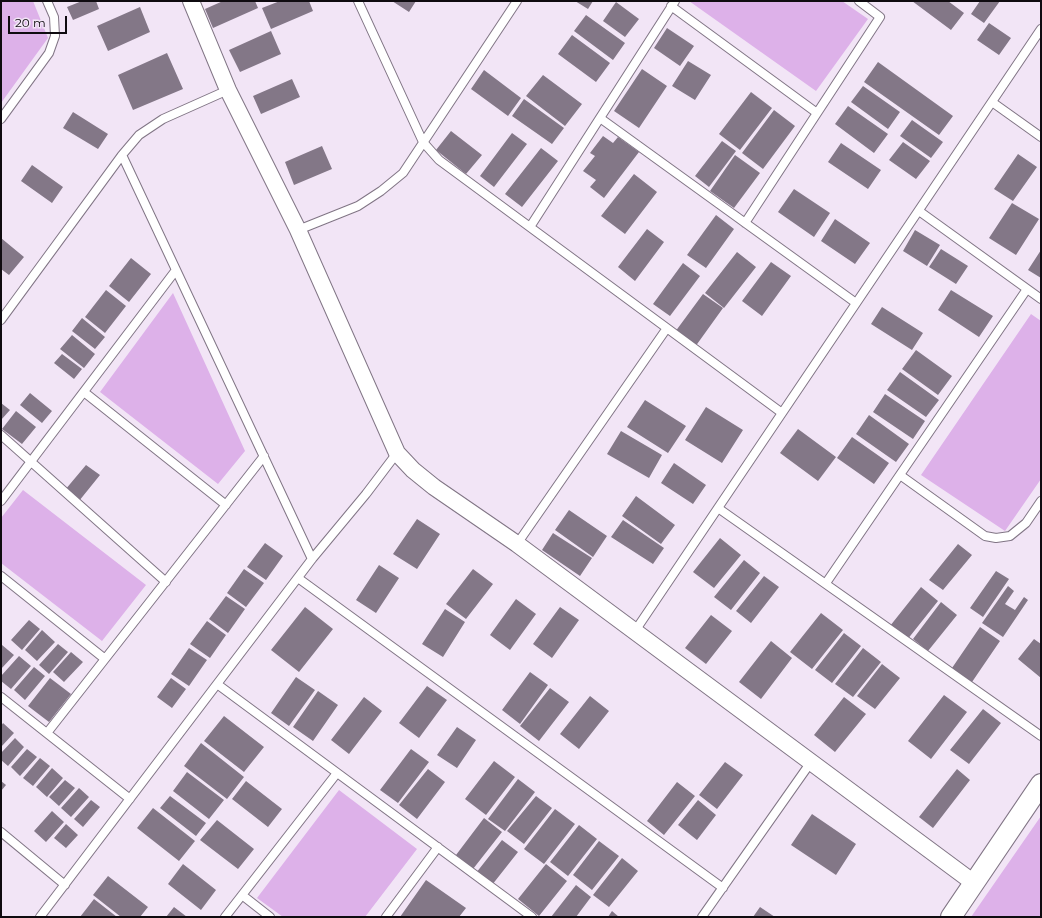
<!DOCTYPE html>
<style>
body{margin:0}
#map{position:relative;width:1042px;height:918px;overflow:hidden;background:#f2e5f6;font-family:Montserrat,sans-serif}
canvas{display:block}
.frame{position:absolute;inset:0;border:2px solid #0f0b10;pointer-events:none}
.scale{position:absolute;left:8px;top:16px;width:59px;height:18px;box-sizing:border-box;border:2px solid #0f0b10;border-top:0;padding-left:5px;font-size:12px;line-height:14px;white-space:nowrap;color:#0f0b10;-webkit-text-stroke:3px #f2e5f6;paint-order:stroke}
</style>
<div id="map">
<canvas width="1042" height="918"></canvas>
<div class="frame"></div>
<div class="scale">20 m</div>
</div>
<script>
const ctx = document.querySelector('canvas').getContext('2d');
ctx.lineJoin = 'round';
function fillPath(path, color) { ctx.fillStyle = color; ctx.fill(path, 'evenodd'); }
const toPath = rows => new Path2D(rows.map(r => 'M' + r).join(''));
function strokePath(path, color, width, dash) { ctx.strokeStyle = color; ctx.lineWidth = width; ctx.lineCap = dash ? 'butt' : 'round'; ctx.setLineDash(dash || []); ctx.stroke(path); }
const green = toPath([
 [1,1,33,1,48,38,1,103],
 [689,1,842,1,868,19,816,91],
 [173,293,245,451,218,484,100,392],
 [1031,314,1041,321,1041,479,1005,531,921,475],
 [23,490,146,585,102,641,1,563,1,518],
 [339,790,417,849,365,917,283,917,257,898],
 [1041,816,1041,917,971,917]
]);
const building = toPath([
 [82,1,96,1,99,9,73,20,67,7],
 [223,1,255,1,258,8,213,28,205,9],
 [280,1,309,1,313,11,271,29,262,8],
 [392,1,416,1,409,12],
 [575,1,593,1,588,9],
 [912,1,948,1,964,13,951,30],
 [980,1,1000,1,984,23,971,14],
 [616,2,639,19,625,37,603,21],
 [140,7,150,32,108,51,97,26],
 [586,15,625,43,613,60,574,31],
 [989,23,1011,38,999,55,977,40],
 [667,28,694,46,680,66,654,48],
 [271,31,281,54,240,72,229,50],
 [572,35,610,63,596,82,558,54],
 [167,53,183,89,133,110,118,75],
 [688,61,711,75,695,100,672,86],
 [878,62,953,116,939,135,864,82],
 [642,69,667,86,639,128,614,111],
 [484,70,521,98,508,116,471,89],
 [543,75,582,104,565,126,526,96],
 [292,79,300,97,261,114,253,96],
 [863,86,900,112,888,129,851,102],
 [751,92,772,108,740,150,719,134],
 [524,99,564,128,552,144,512,116],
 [848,106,888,134,874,153,835,124],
 [774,110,795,126,763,169,742,153],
 [73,112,108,134,98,149,63,128],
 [912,120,943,142,931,158,900,136],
 [451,131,482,155,466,174,436,150],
 [512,133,527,144,494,187,480,176],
 [603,136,613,143,618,137,639,152,604,198,590,187,596,180,583,171,595,156,590,153],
 [722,141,736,151,709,187,695,176],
 [903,142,930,161,916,179,889,160],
 [841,143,881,170,868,189,828,162],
 [322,146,332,169,294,185,285,162],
 [541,148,558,161,522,207,505,194],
 [1018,154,1037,167,1013,201,994,189],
 [735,155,760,173,734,208,710,191],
 [32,165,63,187,52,203,21,181],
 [634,174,657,192,625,234,601,216],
 [794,189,830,213,814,237,778,212],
 [1012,203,1039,219,1016,255,989,238],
 [716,215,734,229,706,268,687,255],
 [835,219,870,243,855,264,821,241],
 [647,229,664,242,635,281,618,267],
 [915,230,940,245,927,266,903,251],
 [1,238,24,257,9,275,1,269],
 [941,249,968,266,956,284,929,267],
 [1041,250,1041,278,1028,270],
 [737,252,756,267,724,308,705,293],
 [131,258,151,274,129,302,109,286],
 [771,262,791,276,762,316,742,301],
 [683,263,700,276,670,316,653,304],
 [106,290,126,306,105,333,85,317],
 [951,290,993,316,979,337,938,310],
 [703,294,723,308,695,347,675,332],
 [882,307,923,333,912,350,871,324],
 [82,318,105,337,95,349,72,331],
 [72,335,95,354,84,368,60,349],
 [916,350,952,376,938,395,902,369],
 [62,354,82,369,74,379,54,363],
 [900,372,939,400,926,417,887,390],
 [30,393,52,411,42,423,20,405],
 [885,394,925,421,913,439,873,412],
 [645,400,686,426,668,453,627,427],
 [1,403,10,410,1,420],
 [706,407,743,430,722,463,685,440],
 [16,411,36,427,22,444,2,429],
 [869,415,909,444,896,462,856,434],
 [798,429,836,457,818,481,780,453],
 [621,431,662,455,649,478,607,454],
 [852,437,889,463,874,484,837,458],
 [674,463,706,485,693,504,661,483],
 [86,465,100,475,79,501,65,490],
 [636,496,675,525,661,544,622,516],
 [569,510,607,536,593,557,555,530],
 [417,519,440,534,417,569,393,554],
 [623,520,664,548,653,564,611,537],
 [553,533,592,558,580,576,542,550],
 [720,538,741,555,714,588,693,572],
 [265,543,283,556,266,580,247,567],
 [958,544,972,555,943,590,929,580],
 [744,560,760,573,731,610,714,597],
 [379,565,399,578,376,613,356,600],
 [244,569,264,583,246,607,227,593],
 [473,569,493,584,466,619,446,604],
 [996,571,1009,579,983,617,970,608],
 [764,576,779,587,751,623,736,611],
 [1008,586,1014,591,1005,604,1015,610,1024,597,1028,600,1003,637,982,623],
 [921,587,938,601,907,640,890,626],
 [226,596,245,609,228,633,209,619],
 [516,599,536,614,510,650,490,635],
 [941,602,957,615,928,651,913,639],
 [305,607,333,629,299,672,271,650],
 [560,607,579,620,552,658,533,644],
 [445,609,465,622,443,657,422,644],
 [821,613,843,630,812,669,790,652],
 [711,615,732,631,706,664,685,648],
 [29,620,40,629,22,650,11,640],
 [207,621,226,635,210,658,190,644],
 [980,627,1000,641,972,682,952,668],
 [42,630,55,642,37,661,25,650],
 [844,633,861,646,832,683,815,670],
 [1034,639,1041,644,1041,678,1018,659],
 [771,641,792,658,761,699,739,682],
 [58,644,68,652,49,674,39,665],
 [2,645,14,655,1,669,1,646],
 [189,648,207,660,189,686,171,674],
 [863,648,881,662,853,697,835,684],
 [71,652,83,662,64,682,53,672],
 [19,656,31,666,11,689,1,681,1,676],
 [882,664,900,678,875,709,857,696],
 [34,667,45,676,25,700,14,690],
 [530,672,548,685,520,724,502,710],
 [296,677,315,690,289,726,271,713],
 [50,678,71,694,49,722,28,706],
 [171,678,186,689,172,708,157,697],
 [427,686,447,700,419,738,399,723],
 [550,688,569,702,539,741,520,726],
 [318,691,338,705,313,741,293,727],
 [944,695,967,712,931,759,908,741],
 [590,696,609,711,579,749,560,734],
 [364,697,382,711,349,754,331,740],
 [844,697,866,714,835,752,814,735],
 [983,709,1001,723,969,764,950,750],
 [224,716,264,747,244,772,204,741],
 [3,723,14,733,1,747,1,726],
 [457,727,476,740,457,768,437,755],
 [15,738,24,747,8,766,1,760,1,753],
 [201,743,244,777,227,799,184,766],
 [27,749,37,757,20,776,11,767],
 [411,749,429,762,398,803,380,790],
 [40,758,50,766,33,786,23,778],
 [494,761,515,777,486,815,465,799],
 [725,762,743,775,717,809,699,795],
 [52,768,63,778,47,797,36,787],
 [428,769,445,782,417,819,399,805],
 [957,769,970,780,933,828,919,817],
 [187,772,224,800,209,819,173,791],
 [518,779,535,792,505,831,488,819],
 [65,780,75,788,59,806,49,797],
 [1,781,6,785,1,791],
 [246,781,282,809,268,827,232,799],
 [677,782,695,796,664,835,647,821],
 [79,788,89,797,71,817,61,808],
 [170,796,206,823,196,836,160,808],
 [536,796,552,808,524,844,507,831],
 [91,800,100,807,83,827,74,819],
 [698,800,716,815,697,840,678,825],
 [153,808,195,841,179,861,137,828],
 [555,809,575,824,544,864,524,849],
 [52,811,64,822,46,842,34,831],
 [812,814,856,844,836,875,791,845],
 [484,818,502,832,473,869,456,855],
 [217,820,254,849,238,869,200,840],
 [66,824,78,835,66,848,54,838],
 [579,825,597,839,568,876,550,862],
 [502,840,518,852,492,885,476,873],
 [599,841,619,856,592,890,573,875],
 [622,858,638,871,609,907,593,895],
 [183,864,216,890,201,910,168,884],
 [546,864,567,881,539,916,518,899],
 [108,876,148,907,140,917,121,917,93,895],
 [426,880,466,908,459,917,400,917],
 [576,885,591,897,576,917,551,917],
 [94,899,117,917,80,917],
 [174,907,187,917,166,917],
 [760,907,775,917,753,917],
 [612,911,619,917,608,917]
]);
const service = toPath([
 [358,1,423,142,439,160,782,413],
 [671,6,817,113],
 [992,102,1041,137],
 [600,118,856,303],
 [1,119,49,53,55,36,54,17,47,1],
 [122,155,312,559],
 [919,211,1041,299],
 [745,223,880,17,859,1],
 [530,227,675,1],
 [298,230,358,206,381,191,403,173,517,1],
 [1,320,122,155,139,135,163,119,228,90],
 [84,392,226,505],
 [1,435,166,582],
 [900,475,985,536,996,538,1010,536,1026,523,1041,501],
 [1,501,176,270],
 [718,508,1041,736],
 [517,544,667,328],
 [1,576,105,659],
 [298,578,723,888],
 [826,583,1027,289],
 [635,631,1041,29],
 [217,684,532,917],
 [1,697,130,799],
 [47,733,264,456],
 [1,832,65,885],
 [242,895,270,917],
 [40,917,312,559,366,494,397,453],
 [225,917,337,773],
 [386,917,438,847],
 [702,917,811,762]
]);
const minor = toPath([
 [191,1,228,90,298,230,397,453,413,470,434,487,517,544,974,883]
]);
const tertiary = toPath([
 [951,917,1041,784]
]);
fillPath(green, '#ddb1e9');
fillPath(building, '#837787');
strokePath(service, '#817585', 10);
strokePath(minor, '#817585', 18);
strokePath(tertiary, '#817585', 22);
strokePath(service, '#fff', 8);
strokePath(minor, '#fff', 16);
strokePath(tertiary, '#fff', 20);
</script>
